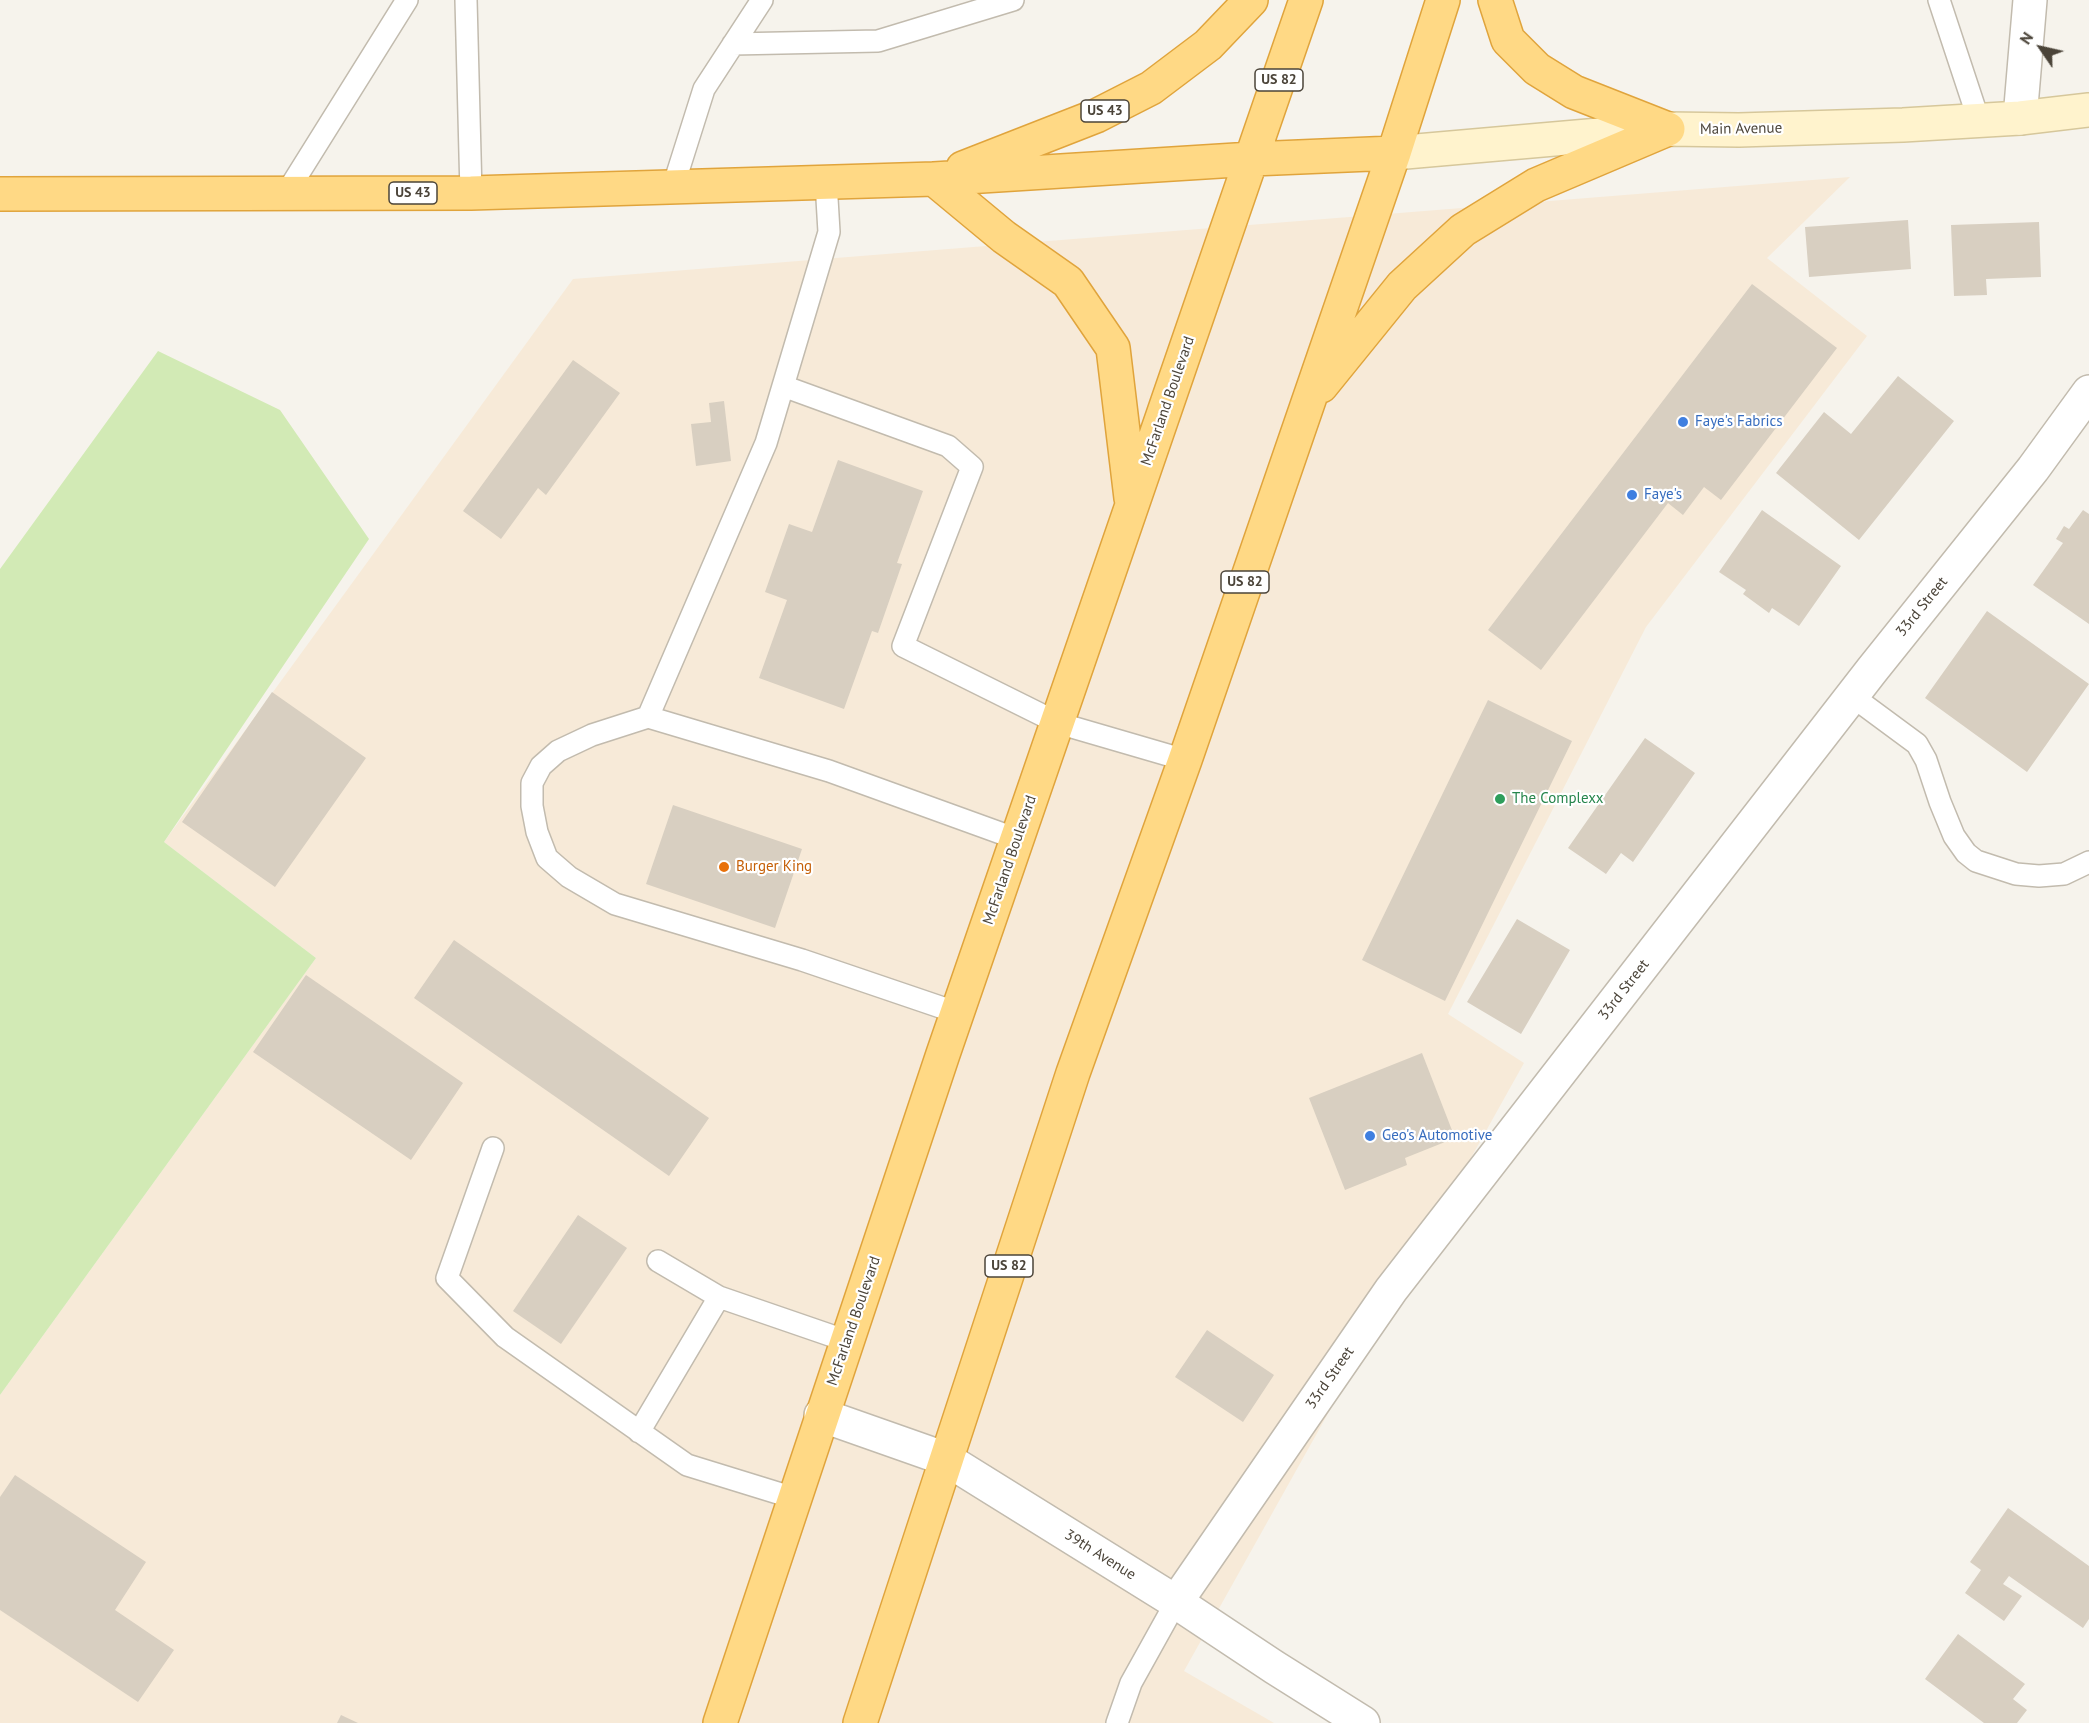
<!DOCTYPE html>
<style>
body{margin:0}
#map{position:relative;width:2089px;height:1723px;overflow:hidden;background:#f6f3ec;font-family:"PT Sans",sans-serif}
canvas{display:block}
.north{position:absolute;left:2011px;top:18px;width:60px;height:60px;-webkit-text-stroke:4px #fff;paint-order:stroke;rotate:304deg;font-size:16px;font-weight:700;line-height:24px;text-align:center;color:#4b4439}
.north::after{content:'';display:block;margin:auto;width:21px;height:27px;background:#4b4439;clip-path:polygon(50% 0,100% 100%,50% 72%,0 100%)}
</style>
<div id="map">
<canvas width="2089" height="1723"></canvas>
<div class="north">N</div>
</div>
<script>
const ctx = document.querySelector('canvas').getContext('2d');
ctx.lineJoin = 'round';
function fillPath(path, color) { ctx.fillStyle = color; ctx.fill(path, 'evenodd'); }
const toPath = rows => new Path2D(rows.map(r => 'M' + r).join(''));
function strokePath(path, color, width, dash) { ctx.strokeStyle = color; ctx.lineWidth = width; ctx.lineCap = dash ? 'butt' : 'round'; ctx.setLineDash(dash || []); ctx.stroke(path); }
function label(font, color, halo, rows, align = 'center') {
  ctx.font = font + ' "PT Sans",sans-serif'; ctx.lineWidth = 4.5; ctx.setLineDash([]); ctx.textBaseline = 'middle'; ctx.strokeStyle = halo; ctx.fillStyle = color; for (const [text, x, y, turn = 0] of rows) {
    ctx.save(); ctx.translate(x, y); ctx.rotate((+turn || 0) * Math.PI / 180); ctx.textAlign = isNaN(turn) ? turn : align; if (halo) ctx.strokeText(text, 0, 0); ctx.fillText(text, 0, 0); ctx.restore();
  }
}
const commercial = toPath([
 [1850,177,1767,258,1867,336,1646,627,1448,1014,1524,1063,1184,1671,1274,1723,0,1723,0,1395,316,958,164,842,573,279]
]);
const green = toPath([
 [158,351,280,410,369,539,164,842,316,958,0,1395,0,569]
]);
const building = toPath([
 [1908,220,1911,269,1809,277,1805,227],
 [2039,222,2041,277,1986,279,1987,295,1954,296,1951,225],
 [1752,284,1837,348,1721,500,1704,487,1683,515,1668,503,1541,670,1488,630],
 [573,360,620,393,546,495,538,488,501,539,463,511],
 [1898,376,1954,421,1859,540,1776,473,1824,412,1851,434],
 [724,401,731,461,696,466,691,424,711,422,709,403],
 [838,460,923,491,897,563,902,564,878,633,872,631,844,709,759,678,787,600,765,592,789,524,812,532],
 [1762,510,1841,566,1799,626,1772,608,1769,613,1743,594,1746,590,1719,572],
 [2083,510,2089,514,2089,624,2033,585,2063,543,2056,539,2064,526,2069,529],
 [1987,611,2089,684,2027,772,1925,698],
 [272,692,366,758,275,887,182,822],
 [1488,700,1572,741,1445,1001,1362,960],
 [1645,738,1695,773,1633,862,1621,853,1606,874,1568,848],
 [673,805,802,849,775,928,646,884],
 [1517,919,1570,950,1521,1034,1467,1002],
 [454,940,709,1118,669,1176,414,998],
 [306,975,463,1083,411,1160,253,1052],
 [1422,1053,1455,1138,1405,1158,1407,1165,1345,1190,1309,1098],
 [578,1215,627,1248,561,1344,513,1311],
 [1207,1330,1274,1375,1243,1422,1175,1377],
 [15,1475,146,1562,115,1610,174,1650,138,1702,0,1610,0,1497],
 [2008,1508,2089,1566,2089,1619,2083,1628,2009,1576,2003,1584,2022,1596,2004,1621,1965,1593,1981,1570,1970,1562],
 [1958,1634,2025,1684,2013,1699,2027,1710,2017,1723,1984,1723,1925,1679],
 [341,1715,358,1723,337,1723]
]);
const service = toPath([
 [466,0,471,193],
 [1939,0,1979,121],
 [733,44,878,41,1013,0],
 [673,187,704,89,762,0],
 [287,192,407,0],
 [783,386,948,446,972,467,903,646,1058,723,1185,760],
 [1852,696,1917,744,1926,760,1940,802,1954,836,1966,853,1976,861,2016,874,2039,876,2064,874,2089,862],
 [648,717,766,443,829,232,826,182],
 [958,1013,802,960,615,904,569,877,547,858,537,832,532,806,532,783,541,766,558,751,592,735,648,717,829,771,1017,839],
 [493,1148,447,1278,505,1337,687,1465,794,1498],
 [719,1297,847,1341],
 [639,1432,719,1297,658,1261],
 [1117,1723,1131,1683,1176,1602]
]);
const minor = toPath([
 [2020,118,2030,0],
 [821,1415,946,1459,1176,1602,1274,1667,1363,1723],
 [1176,1602,1391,1290,1872,670,2033,469,2089,392]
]);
const secondary = toPath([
 [1394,153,1668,129,1739,130,1903,125,2020,118,2089,110]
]);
const trunk = toPath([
 [1495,0,1508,40,1537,69,1574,92,1668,129],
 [963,168,1096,116,1151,88,1208,45,1251,0],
 [934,179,1004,237,1068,282,1113,348,1131,498],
 [0,194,471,193,934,179,1252,159,1394,153],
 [1321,386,1402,286,1463,230,1536,185,1668,129],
 [720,1723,943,1054,1306,0],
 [860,1723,1073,1073,1185,760,1394,153,1443,0]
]);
const markers = [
 [1683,422,6,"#3f7fe0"],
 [1632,495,6,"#3f7fe0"],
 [1500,799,6,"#2e9e5b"],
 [724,867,6,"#e8710a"],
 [1370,1136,6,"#3f7fe0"]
];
const shields = [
 [1279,80,48],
 [1105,111,48],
 [413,193,48],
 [1245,582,48],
 [1009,1266,48]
];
const shieldNames = [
 ["US 82",1279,80],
 ["US 43",1105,111],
 ["US 43",413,193],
 ["US 82",1245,582],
 ["US 82",1009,1266]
];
const streetNames = [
 ["Main Avenue",1741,129,-1],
 ["McFarland Boulevard",1168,401,-71],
 ["33rd Street",1922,607,-51],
 ["McFarland Boulevard",1010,860,-71],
 ["33rd Street",1624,990,-52],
 ["McFarland Boulevard",854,1321,-71],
 ["33rd Street",1330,1378,-55],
 ["39th Avenue",1100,1555,32]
];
const shopNames = [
 ["Faye's Fabrics",1695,422],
 ["Faye's",1644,495],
 ["Geo's Automotive",1382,1136]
];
const leisureNames = [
 ["The Complexx",1512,799]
];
const foodNames = [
 ["Burger King",736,867]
];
fillPath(commercial, '#f7ead8');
fillPath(green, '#d2eab5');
fillPath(building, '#d8cfc1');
strokePath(service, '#c2bbae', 24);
strokePath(minor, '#c2bbae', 36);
strokePath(secondary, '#d6c79b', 36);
strokePath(trunk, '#e0a43c', 36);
strokePath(service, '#fff', 21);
strokePath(minor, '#fff', 33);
strokePath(secondary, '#fff3cd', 33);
strokePath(trunk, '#ffd985', 33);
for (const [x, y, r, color] of markers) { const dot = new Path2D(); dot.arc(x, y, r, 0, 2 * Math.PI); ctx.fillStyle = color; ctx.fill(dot); strokePath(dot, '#fff', 2); }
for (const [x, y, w] of shields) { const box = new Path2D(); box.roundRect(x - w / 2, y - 11, w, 22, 4.5); ctx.fillStyle = '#fff'; ctx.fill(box); strokePath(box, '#4b4439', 1.5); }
label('bold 14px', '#4b4439', null, shieldNames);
label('15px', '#4b4439', '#fff', streetNames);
label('15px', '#366cbe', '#fff', shopNames, 'left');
label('15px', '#27864d', '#fff', leisureNames, 'left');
label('15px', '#c56008', '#fff', foodNames, 'left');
</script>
